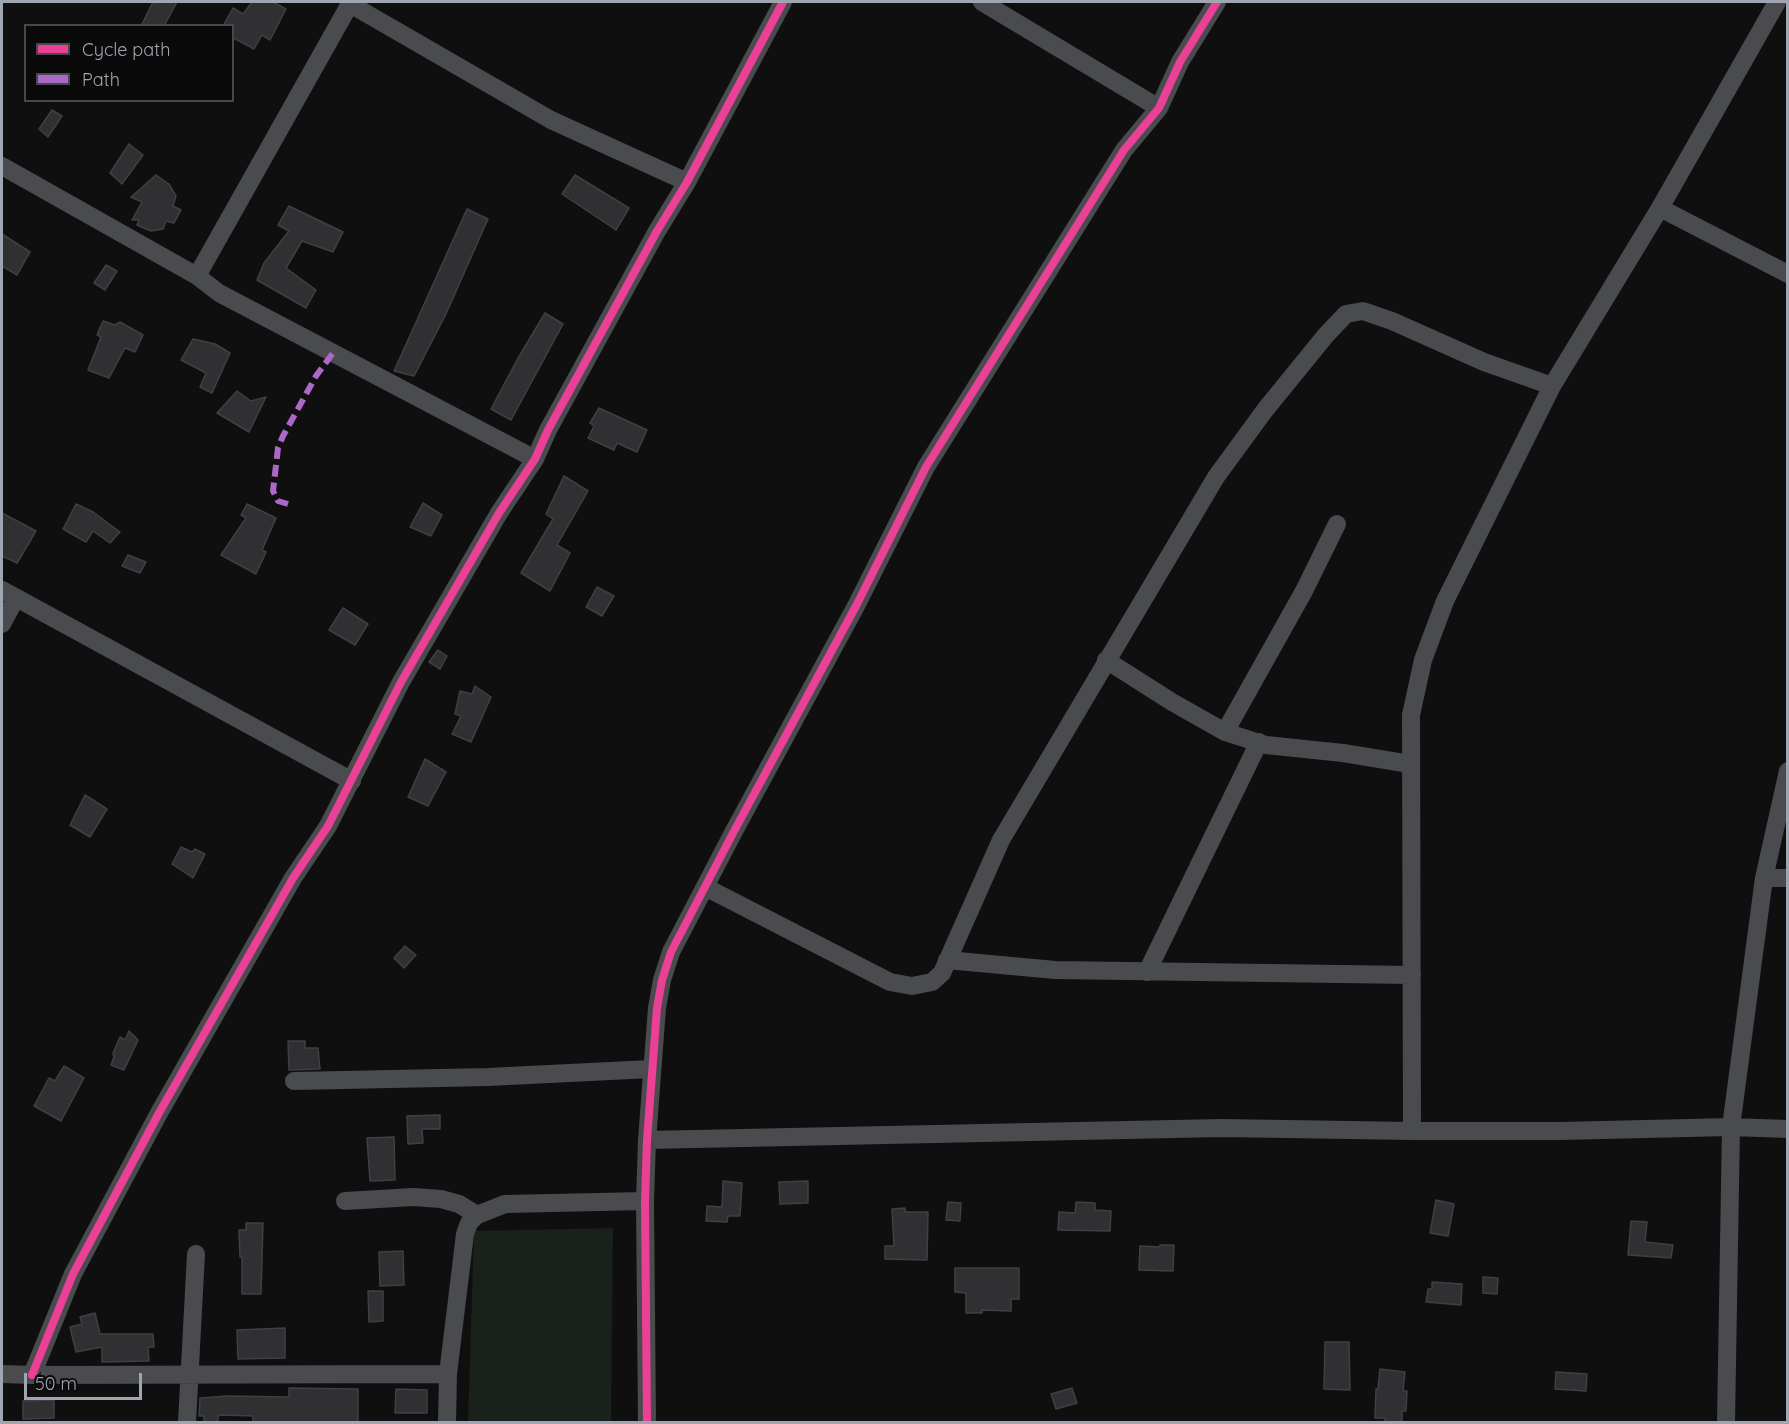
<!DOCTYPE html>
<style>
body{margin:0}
#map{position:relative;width:1789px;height:1424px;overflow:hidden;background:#0f0f10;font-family:Quicksand,sans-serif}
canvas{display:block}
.frame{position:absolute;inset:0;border:3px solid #a0a6b1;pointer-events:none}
.legend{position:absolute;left:24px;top:24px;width:210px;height:78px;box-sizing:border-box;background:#0a0a0b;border:2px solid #46484d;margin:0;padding:8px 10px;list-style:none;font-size:18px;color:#a0a6b1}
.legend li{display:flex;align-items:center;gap:12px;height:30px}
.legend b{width:30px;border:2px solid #46484d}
.scale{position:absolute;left:24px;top:1373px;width:118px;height:27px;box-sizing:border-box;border:3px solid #a0a6b1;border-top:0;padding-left:8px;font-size:18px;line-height:21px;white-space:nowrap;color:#a0a6b1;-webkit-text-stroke:4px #0a0a0b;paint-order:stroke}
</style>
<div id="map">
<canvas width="1789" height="1424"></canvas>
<div class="frame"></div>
<ul class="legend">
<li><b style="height:8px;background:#ea4096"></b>Cycle path</li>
<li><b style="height:8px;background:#ac68c9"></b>Path</li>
</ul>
<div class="scale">50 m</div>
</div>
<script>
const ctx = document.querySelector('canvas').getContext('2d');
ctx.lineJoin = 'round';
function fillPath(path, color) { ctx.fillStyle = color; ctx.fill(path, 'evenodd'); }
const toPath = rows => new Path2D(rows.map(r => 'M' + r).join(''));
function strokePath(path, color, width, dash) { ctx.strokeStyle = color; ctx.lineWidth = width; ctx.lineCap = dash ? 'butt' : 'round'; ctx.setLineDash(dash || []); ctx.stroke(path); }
const green = toPath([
 [613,1228,611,1422,468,1422,474,1231]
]);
const building = toPath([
 [153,2,177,2,164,26,141,26,153,2],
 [252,2,273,2,286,9,270,40,262,35,254,49,232,37,232,26,223,26,233,8,243,14,252,2],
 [52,110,62,116,48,137,39,129,52,110],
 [129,144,143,155,122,184,110,173,129,144],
 [156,175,169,184,176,196,173,206,181,210,174,223,166,221,163,229,151,231,137,225,139,220,132,220,142,202,131,197,156,175],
 [575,175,629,208,616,230,562,194,575,175],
 [289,206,343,232,333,252,302,241,286,268,316,290,306,308,257,280,264,263,289,231,278,225,289,206],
 [467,209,488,219,445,316,414,376,394,371,467,209],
 [2,234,30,252,17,275,2,266,2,234],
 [106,265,117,271,105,290,94,283,106,265],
 [545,313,563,324,511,420,491,409,517,360,545,313],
 [103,321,115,325,120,322,143,335,135,352,125,348,109,378,88,370,101,337,97,335,103,321],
 [193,339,215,344,230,353,212,393,200,387,206,373,181,360,193,339],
 [237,391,251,401,266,397,249,432,217,413,237,391],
 [599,408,647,430,637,452,617,443,614,450,588,438,594,426,590,423,599,408],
 [564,476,588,491,557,545,570,553,550,591,521,573,553,519,546,514,564,476],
 [423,503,442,515,431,536,410,527,423,503],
 [76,504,93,512,120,532,110,543,93,531,86,542,63,529,76,504],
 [247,504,276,518,262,550,266,552,256,574,221,555,246,518,241,515,247,504],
 [2,513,36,531,17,563,2,556,2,513],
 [128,555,146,562,140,573,122,566,128,555],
 [597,587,614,596,602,616,586,607,597,587],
 [343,608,368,624,355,645,329,630,343,608],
 [438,650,447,656,440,669,429,662,438,650],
 [475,686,491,697,471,742,452,734,461,716,455,714,460,691,472,694,475,686],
 [425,759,446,772,428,806,408,797,425,759],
 [85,795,107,809,90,837,70,825,85,795],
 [181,847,192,852,195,849,205,854,193,878,172,864,181,847],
 [405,946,416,955,404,968,394,958,405,946],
 [129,1031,138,1040,124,1070,111,1065,114,1057,113,1053,120,1037,125,1040,129,1031],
 [288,1041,305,1041,305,1048,318,1048,320,1069,289,1070,288,1041],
 [64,1066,84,1078,61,1121,34,1106,49,1078,55,1081,64,1066],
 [440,1115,440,1129,422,1129,423,1143,408,1144,407,1116,440,1115],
 [394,1137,395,1180,370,1181,367,1138,394,1137],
 [723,1181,742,1183,740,1216,728,1216,727,1222,706,1221,707,1206,722,1207,723,1181],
 [808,1181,808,1203,780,1204,779,1182,808,1181],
 [1436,1200,1454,1204,1448,1236,1430,1233,1436,1200],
 [948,1202,961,1203,960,1221,946,1220,948,1202],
 [1076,1202,1095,1203,1095,1210,1111,1211,1110,1231,1058,1230,1059,1212,1075,1213,1076,1202],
 [905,1208,905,1212,928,1212,927,1260,885,1259,885,1246,894,1246,892,1209,905,1208],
 [1631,1221,1647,1222,1645,1242,1673,1245,1671,1258,1628,1255,1631,1221],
 [246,1223,263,1223,261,1294,242,1294,242,1257,240,1257,239,1230,246,1230,246,1223],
 [1160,1245,1174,1245,1173,1271,1139,1270,1140,1246,1160,1247,1160,1245],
 [403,1251,404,1285,380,1286,379,1252,403,1251],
 [955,1268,1019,1268,1019,1299,1011,1299,1011,1311,982,1310,982,1313,966,1313,966,1293,955,1292,955,1268],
 [1483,1277,1498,1278,1497,1294,1483,1293,1483,1277],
 [1432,1282,1462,1284,1461,1305,1426,1302,1428,1289,1432,1289,1432,1282],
 [368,1291,383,1291,383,1321,369,1322,368,1291],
 [95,1313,100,1334,153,1334,154,1347,148,1347,149,1361,102,1362,102,1347,76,1352,70,1327,82,1324,80,1317,95,1313],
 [285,1328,285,1358,238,1359,237,1330,285,1328],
 [1325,1342,1349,1342,1350,1390,1324,1389,1325,1342],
 [1380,1369,1405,1372,1403,1391,1407,1391,1406,1411,1402,1411,1402,1422,1385,1422,1385,1418,1375,1418,1376,1389,1378,1389,1380,1369],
 [1556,1372,1587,1374,1586,1391,1555,1389,1556,1372],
 [289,1388,358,1389,358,1422,253,1422,253,1416,221,1415,218,1416,218,1422,204,1422,204,1416,199,1416,200,1398,228,1396,289,1397,289,1388],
 [1072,1388,1077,1403,1056,1409,1051,1394,1072,1388],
 [396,1389,427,1390,427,1413,395,1413,396,1389],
 [54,1400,54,1418,23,1419,23,1401,54,1400]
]);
const minor = toPath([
 [982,2,1159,108],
 [350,4,551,120,687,182],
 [2,166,197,276,219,293,535,459],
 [1660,208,1788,274],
 [197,276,351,2],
 [2,590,352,781],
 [2,624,16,598],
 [1106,660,1172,702,1225,732,1266,745,1343,753,1410,764],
 [1225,732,1304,591,1337,524],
 [1764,878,1788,878],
 [705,887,890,982,912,986,932,982,942,973,1001,840,1216,477,1265,410,1326,335,1346,314,1363,311,1392,321,1484,362,1552,386],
 [947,960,1055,970,1412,975],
 [1147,972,1259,742],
 [294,1081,488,1077,651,1069],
 [1412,1131,1411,715,1423,660,1445,601,1552,386,1660,208,1777,2],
 [647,1140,1222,1128,1412,1131,1560,1131,1731,1127,1788,1129],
 [345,1201,413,1197,441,1199,459,1204,477,1215],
 [2,1374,32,1375,448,1374],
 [32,1375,73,1274,159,1113,293,878,328,826,401,682,499,513,535,459,548,430,657,231,687,182,783,2],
 [187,1422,196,1254],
 [447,1422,448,1374,465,1234,469,1223,477,1215,505,1204,645,1201],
 [647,1422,645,1201,647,1140,657,1008,662,980,671,952,733,833,856,606,926,467,1124,150,1159,108,1180,62,1217,2],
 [1726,1422,1731,1127,1764,878,1788,771]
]);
const quiet = toPath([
 [288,504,278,501,273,491,278,448,283,436,316,376,333,353]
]);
const cycleway = toPath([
 [32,1375,73,1274,159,1113,293,878,328,826,401,682,499,513,535,459,548,430,657,231,687,182,783,2],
 [647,1422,645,1201,647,1140,657,1008,662,980,671,952,733,833,856,606,926,467,1124,150,1159,108,1180,62,1217,2]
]);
fillPath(green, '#1a201a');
fillPath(building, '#303032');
strokePath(building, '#3e4044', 1.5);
strokePath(minor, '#4a4b4f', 18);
strokePath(quiet, '#ac68c9', 6, [12, 6]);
strokePath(cycleway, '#ea4096', 8);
</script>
